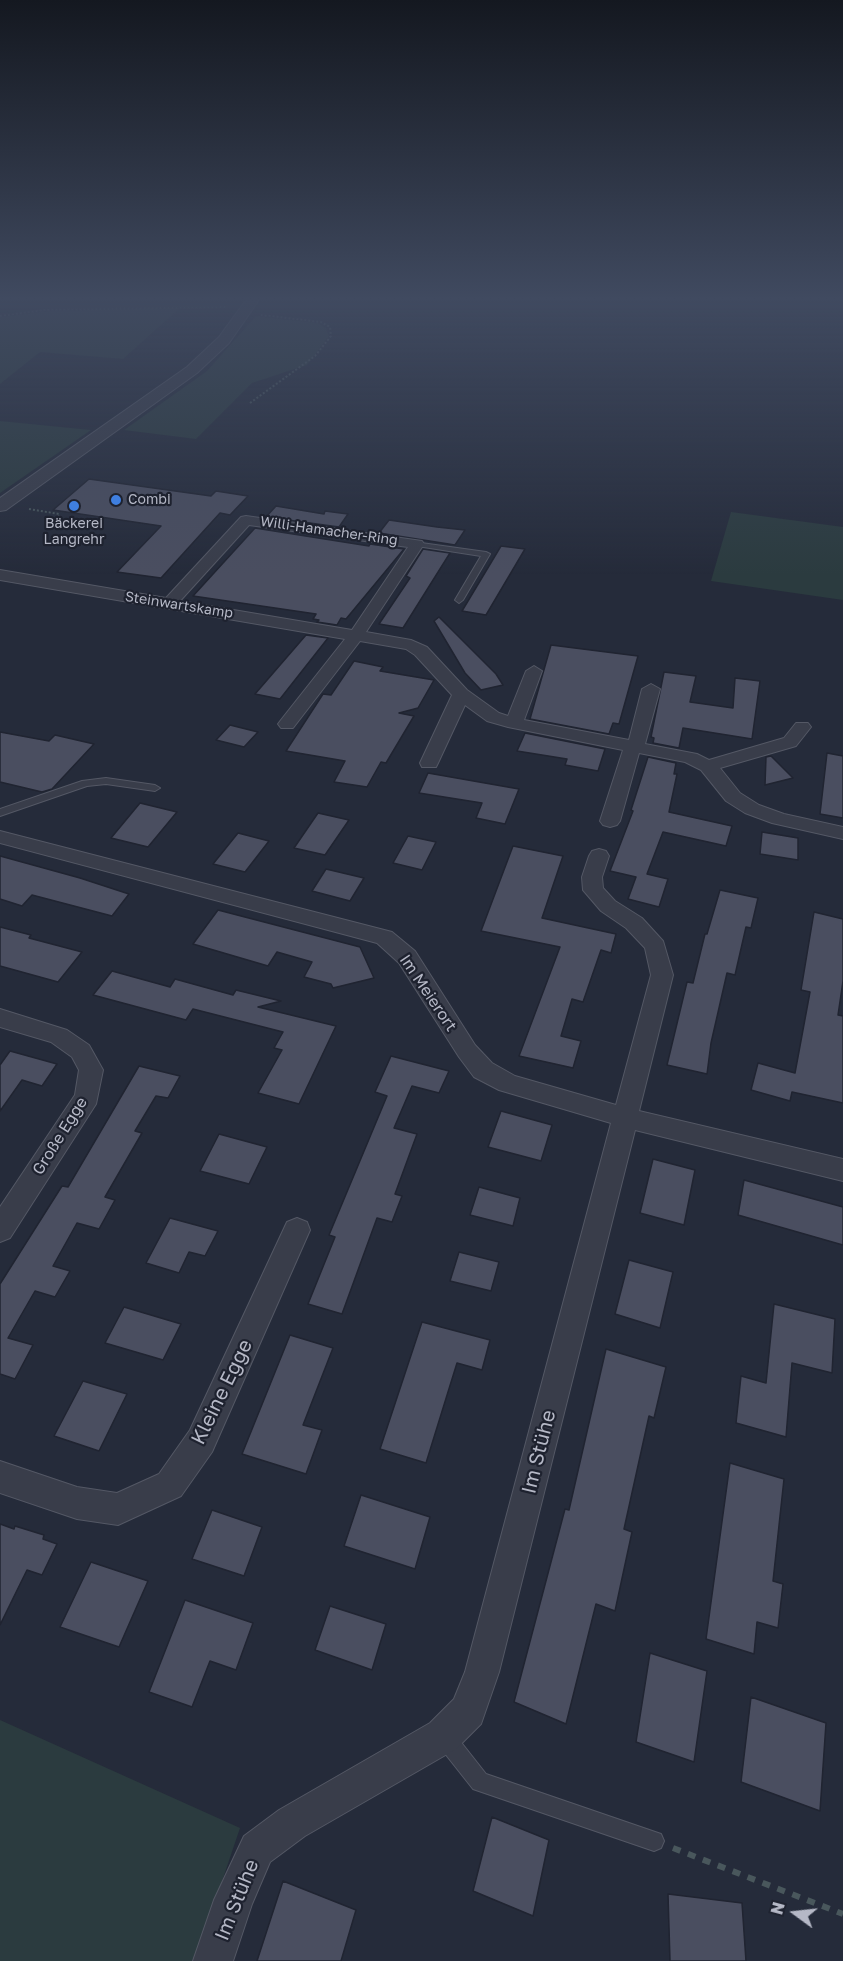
<!DOCTYPE html>
<meta charset="utf-8">
<style>
body{margin:0}
#map{position:relative;width:843px;height:1961px;overflow:hidden;background:#252b3a;font-family:"Golos Text",sans-serif}
canvas{display:block}
.north{position:absolute;left:765px;top:1883px;width:60px;height:60px;-webkit-text-stroke:4px #1e222f;paint-order:stroke;rotate:285deg;font-size:16px;font-weight:700;line-height:24px;text-align:center;color:#b5b8c6}
.north::after{content:'';display:block;margin:auto;width:21px;height:27px;background:#b5b8c6;clip-path:polygon(50% 0,100% 100%,50% 72%,0 100%)}
</style>
<div id="map">
<canvas width="843" height="1961"></canvas>
<div class="north">N</div>
</div>
<script>
const ctx = document.querySelector('canvas').getContext('2d');
ctx.lineJoin = 'round';
function fillPath(path, color) { ctx.fillStyle = color; ctx.fill(path, 'evenodd'); }
const toPath = rows => new Path2D(rows.map(r => 'M' + r).join(''));
function strokePath(path, color, width, dash) { ctx.strokeStyle = color; ctx.lineWidth = width; ctx.lineCap = dash ? 'butt' : 'round'; ctx.setLineDash(dash || []); ctx.stroke(path); }
function label(font, color, halo, rows, align = 'center') {
  ctx.font = font + ' "Golos Text",sans-serif'; ctx.lineWidth = 4.5; ctx.setLineDash([]); ctx.textBaseline = 'middle'; ctx.strokeStyle = halo; ctx.fillStyle = color; for (const [text, x, y, turn = 0] of rows) {
    ctx.save(); ctx.translate(x, y); ctx.rotate((+turn || 0) * Math.PI / 180); ctx.textAlign = isNaN(turn) ? turn : align; if (halo) ctx.strokeText(text, 0, 0); ctx.fillText(text, 0, 0); ctx.restore();
  }
}
const green = toPath([
 [180,308,123,359,40,352,0,384,0,317,48,311],
 [256,316,318,323,326,328,329,336,307,365,252,383,196,439,124,430,207,371],
 [0,421,91,430,0,493],
 [731,512,843,527,843,600,711,581],
 [0,1720,240,1828,195,1961,0,1961]
]);
const building = toPath([
 [89,479,211,496,216,491,248,496,230,515,220,513,161,578,117,572,161,526,53,510,89,479],
 [276,506,324,514,325,511,348,514,339,527,266,517,276,506],
 [389,520,437,527,465,530,455,545,379,533,389,520],
 [255,528,369,546,370,544,404,549,346,619,341,618,337,625,317,622,319,620,313,619,316,614,193,596,255,528],
 [501,546,525,549,486,615,462,611,501,546],
 [423,549,450,553,403,628,379,624,410,578,406,576,423,549],
 [439,617,496,674,503,685,481,690,465,673,434,621,439,617],
 [306,635,328,638,280,699,255,694,306,635],
 [551,645,638,656,619,724,613,723,609,734,530,719,551,645],
 [354,661,383,667,380,671,434,680,418,708,399,713,414,716,386,763,381,762,367,787,334,782,345,761,286,751,323,694,331,695,354,661],
 [664,672,696,676,690,702,733,708,735,678,760,681,752,739,683,728,679,748,653,743,654,738,651,737,664,672],
 [230,725,258,732,244,747,216,740,230,725],
 [0,732,49,741,55,735,94,744,52,789,42,792,0,782,0,732],
 [525,733,605,749,598,771,565,765,567,759,517,751,525,733],
 [827,753,843,756,843,818,820,814,827,753],
 [771,756,793,778,765,785,766,757,771,756],
 [648,757,676,763,674,774,677,774,669,812,732,826,726,846,663,832,647,874,668,879,659,907,628,899,636,877,610,871,633,811,631,810,648,757],
 [428,773,519,789,505,824,476,818,482,803,419,793,428,773],
 [140,803,177,812,148,847,111,838,140,803],
 [318,813,349,820,325,855,294,848,318,813],
 [762,832,798,838,798,860,760,854,762,832],
 [238,833,269,841,245,872,213,864,238,833],
 [408,836,436,842,422,870,393,863,408,836],
 [513,846,563,856,542,918,616,934,611,953,601,950,583,1002,572,999,561,1036,581,1041,573,1068,519,1056,560,947,481,931,513,846],
 [0,856,80,878,129,894,112,916,32,895,22,906,0,899,0,856],
 [326,869,364,878,350,901,312,891,326,869],
 [720,890,758,898,751,928,746,927,735,975,727,973,711,1043,707,1074,667,1065,687,982,693,983,705,934,707,934,720,890],
 [218,910,360,947,374,978,333,988,331,984,304,977,312,962,277,952,268,966,193,944,218,910],
 [814,912,843,919,843,981,838,1015,843,1016,843,1103,792,1092,790,1101,751,1090,758,1063,795,1073,810,992,801,990,814,912],
 [0,927,31,935,29,938,82,952,58,982,0,966,0,927],
 [112,971,170,987,175,979,233,995,236,990,281,1001,258,1007,336,1026,299,1104,258,1093,282,1050,274,1048,283,1032,193,1009,186,1020,93,995,112,971],
 [10,1051,57,1064,42,1086,22,1080,0,1111,0,1065,10,1051],
 [391,1056,449,1071,439,1093,412,1086,394,1128,417,1134,395,1194,402,1196,392,1222,377,1218,342,1314,308,1304,335,1237,329,1235,387,1096,375,1092,391,1056],
 [139,1066,180,1076,168,1098,156,1096,135,1131,142,1133,105,1197,115,1200,99,1229,77,1223,53,1266,70,1271,55,1297,35,1291,8,1338,33,1345,15,1379,0,1374,0,1284,62,1186,68,1187,139,1066],
 [501,1111,552,1125,541,1161,488,1147,501,1111],
 [219,1134,267,1147,249,1184,200,1171,219,1134],
 [653,1159,695,1170,684,1225,640,1213,653,1159],
 [744,1180,843,1207,843,1245,738,1215,744,1180],
 [479,1187,520,1198,513,1226,470,1215,479,1187],
 [170,1218,218,1231,205,1256,189,1252,179,1273,146,1263,170,1218],
 [459,1252,499,1262,491,1291,450,1281,459,1252],
 [629,1260,673,1272,660,1328,615,1314,629,1260],
 [774,1304,835,1319,832,1373,792,1363,786,1437,736,1423,741,1376,766,1383,774,1304],
 [124,1307,181,1324,163,1360,105,1343,124,1307],
 [422,1322,490,1340,482,1370,457,1363,426,1463,380,1449,422,1322],
 [290,1335,333,1348,303,1425,322,1430,306,1474,242,1454,290,1335],
 [606,1349,666,1367,654,1418,649,1416,624,1529,632,1532,615,1611,596,1604,566,1724,514,1702,565,1509,569,1510,606,1349],
 [83,1381,127,1394,99,1451,54,1436,83,1381],
 [730,1463,784,1479,773,1581,783,1584,778,1628,757,1622,754,1654,706,1639,730,1463],
 [361,1495,430,1517,415,1569,344,1546,361,1495],
 [212,1510,262,1527,244,1576,192,1559,212,1510],
 [0,1524,14,1529,15,1526,44,1535,43,1539,57,1544,42,1575,27,1570,0,1625,0,1524],
 [91,1562,148,1581,119,1647,60,1627,91,1562],
 [185,1600,253,1623,236,1670,210,1661,192,1707,149,1692,185,1600],
 [330,1606,386,1624,372,1670,315,1650,330,1606],
 [650,1653,707,1671,694,1762,636,1742,650,1653],
 [751,1697,826,1723,820,1811,741,1782,751,1697],
 [492,1817,549,1840,533,1916,473,1891,492,1817],
 [283,1881,356,1910,341,1961,257,1961,283,1881],
 [668,1894,742,1903,746,1961,670,1961,668,1894]
]);
const pathFar1 = toPath([
 [0,316,44,310,226,307],
 [250,403,315,356,331,336,330,327,321,322,261,315],
 [29,509,59,514,58,521]
]);
const path = toPath([
 [673,1848,843,1914]
]);
const service = toPath([
 [414,542,486,552,490,554,463,600,459,603,455,600,481,556,417,546,413,544,414,542],
 [106,778,155,785,160,788,155,791,106,784,87,786,0,816,0,809,82,781,106,778],
 [446,1729,453,1732,486,1774,661,1834,664,1841,661,1848,654,1851,473,1789,439,1746,436,1739,439,1732,446,1729]
]);
const minor = toPath([
 [246,516,422,541,424,544,366,632,411,640,427,647,467,690,499,713,508,716,526,671,534,666,542,671,524,720,629,740,642,689,651,684,660,689,645,744,697,754,709,760,784,738,796,723,808,723,811,727,796,746,720,768,740,793,759,805,784,814,843,827,843,839,772,823,745,813,726,801,701,770,685,762,639,753,620,821,617,825,610,827,603,825,600,821,623,750,508,727,487,721,465,705,438,763,436,767,422,767,420,763,452,695,415,655,406,649,360,641,293,728,281,728,278,724,281,720,345,639,0,580,0,570,166,598,241,517,246,516],
 [249,525,408,547,352,630,180,601,249,525],
 [0,831,392,932,415,951,475,1045,492,1063,515,1076,616,1105,651,975,645,948,626,928,601,911,583,890,582,877,589,856,592,851,599,849,606,851,609,856,602,877,603,888,615,901,642,918,663,941,673,975,639,1111,843,1159,843,1181,635,1130,499,1672,481,1724,456,1749,305,1836,270,1862,252,1904,233,1961,193,1961,214,1900,244,1836,279,1810,430,1723,454,1699,465,1672,611,1123,499,1090,474,1077,459,1057,399,963,377,943,0,843,0,831],
 [0,1009,67,1030,89,1045,103,1070,96,1104,10,1238,0,1242,0,1207,75,1095,79,1070,72,1057,51,1042,0,1027,0,1009],
 [297,1218,307,1222,310,1230,212,1452,181,1496,118,1525,77,1519,0,1493,0,1461,77,1487,117,1493,159,1474,190,1430,287,1222,297,1218]
]);
const tertiary = toPath([
 [246,300,259,300,229,343,197,373,6,510,0,511,0,498,187,367,219,337,246,300]
]);
const markers = [
 [116,500,6,"#3f7fe0"],
 [74,506,6,"#3f7fe0"]
];
const farPoinames = [
 ["Combi",128,500],
 ["Bäckerei",74,524,"center"],
 ["Langrehr",74,540,"center"]
];
const farStreetnames = [
 ["Willi-Hamacher-Ring",329,531,8],
 ["Steinwartskamp",179,605,9]
];
const streetNames = [
 ["Im Meierort",428,993,56],
 ["Große Egge",60,1136,-58]
];
const nearStreetnames = [
 ["Kleine Egge",222,1392,-64],
 ["Im Stühe",539,1452,-76],
 ["Im Stühe",237,1900,-68]
];
fillPath(green, '#2b3b3f');
fillPath(building, '#4a4e60');
strokePath(building, '#202431', 1.5);
strokePath(service, '#545865', 2);
strokePath(minor, '#545865', 2);
strokePath(tertiary, '#545865', 2);
strokePath(pathFar1, '#49575c', 2, [2, 2]);
strokePath(path, '#49575c', 6, [8, 8]);
fillPath(service, '#393d4a');
fillPath(minor, '#393d4a');
fillPath(tertiary, '#393d4a');
const sky = ctx.createLinearGradient(0, 0, 0, 575);
sky.addColorStop(0, '#141820');
sky.addColorStop(0.52, '#404a60');
sky.addColorStop(1, '#404a6000');
ctx.fillStyle = sky;
ctx.fillRect(0, 0, 843, 575);
for (const [x, y, r, color] of markers) { const dot = new Path2D(); dot.arc(x, y, r, 0, 2 * Math.PI); ctx.fillStyle = color; ctx.fill(dot); strokePath(dot, '#1e222f', 2); }
label('14px', '#b5b8c6', '#1e222f', farPoinames, 'left');
label('14px', '#b5b8c6', '#1e222f', farStreetnames);
label('16px', '#b5b8c6', '#1e222f', streetNames);
label('20px', '#b5b8c6', '#1e222f', nearStreetnames);
</script>
